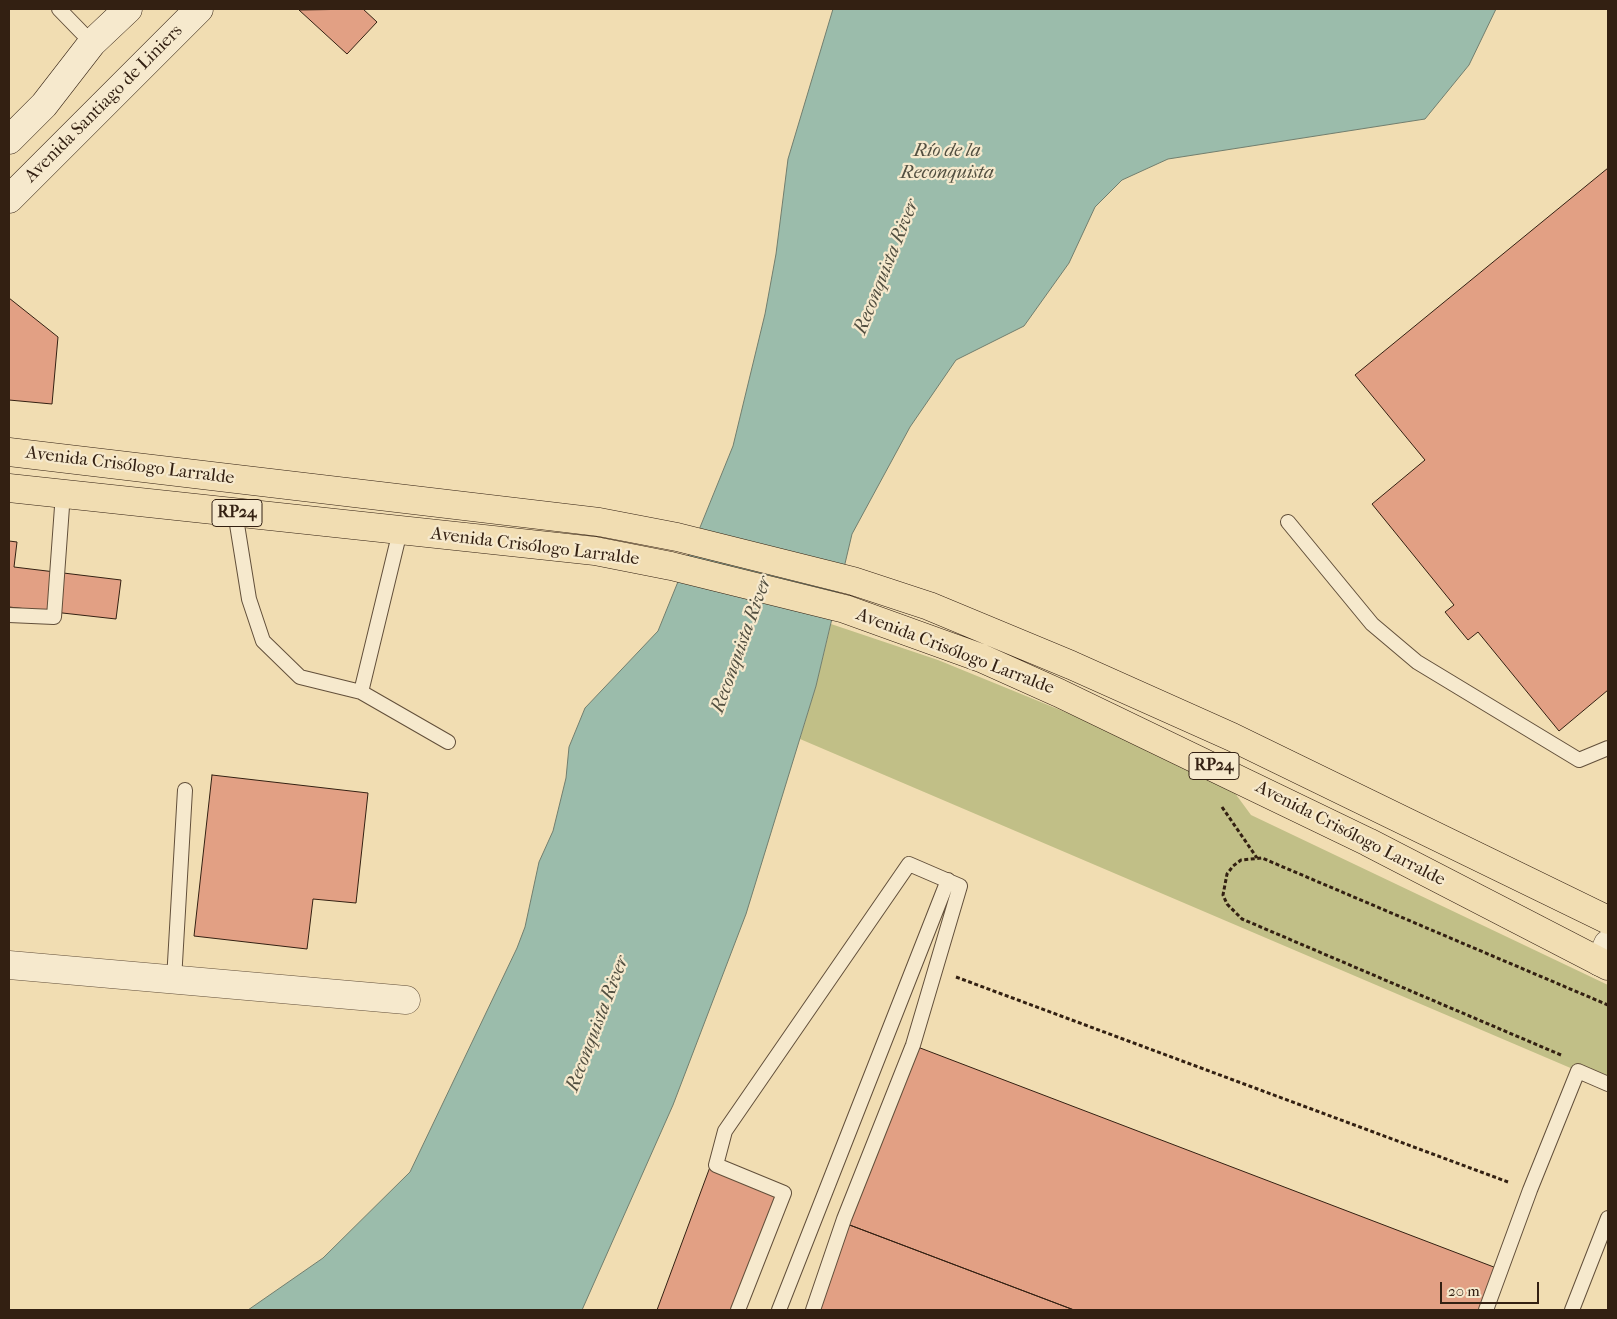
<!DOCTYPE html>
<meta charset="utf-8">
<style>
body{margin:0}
#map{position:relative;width:1617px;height:1319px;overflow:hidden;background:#f1ddb2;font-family:"IM FELL French Canon",serif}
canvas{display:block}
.frame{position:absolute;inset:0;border:10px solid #332012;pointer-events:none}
.scale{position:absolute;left:1440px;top:1282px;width:99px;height:22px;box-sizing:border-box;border:2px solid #332012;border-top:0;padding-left:6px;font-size:15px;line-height:18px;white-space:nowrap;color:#332012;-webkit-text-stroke:4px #f6e9cd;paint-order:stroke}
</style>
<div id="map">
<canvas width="1617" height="1319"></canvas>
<div class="frame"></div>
<div class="scale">20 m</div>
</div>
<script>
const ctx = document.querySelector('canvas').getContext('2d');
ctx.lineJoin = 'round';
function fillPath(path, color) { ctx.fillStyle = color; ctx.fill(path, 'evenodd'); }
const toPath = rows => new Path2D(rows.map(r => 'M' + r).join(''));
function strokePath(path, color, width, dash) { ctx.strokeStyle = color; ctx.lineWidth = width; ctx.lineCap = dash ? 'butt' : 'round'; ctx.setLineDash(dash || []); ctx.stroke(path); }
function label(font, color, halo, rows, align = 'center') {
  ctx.font = font + ' "IM FELL French Canon",serif'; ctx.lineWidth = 4.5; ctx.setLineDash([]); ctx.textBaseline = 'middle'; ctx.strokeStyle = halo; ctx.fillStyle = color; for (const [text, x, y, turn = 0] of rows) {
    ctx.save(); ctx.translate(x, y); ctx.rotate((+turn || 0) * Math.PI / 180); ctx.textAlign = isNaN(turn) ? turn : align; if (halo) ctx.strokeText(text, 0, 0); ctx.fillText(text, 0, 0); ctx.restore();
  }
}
const green = toPath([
 [831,624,938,660,1070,714,1229,785,1251,815,1608,985,1608,1084,800,739,816,686]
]);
const water = toPath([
 [833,9,1496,9,1469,65,1425,119,1168,159,1122,180,1095,207,1069,263,1024,326,956,360,910,427,852,534,816,686,746,914,673,1105,582,1310,248,1310,323,1258,410,1172,517,948,525,927,539,862,553,831,566,778,569,747,585,708,658,631,733,446,765,314,776,254,788,159,833,9]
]);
const building = toPath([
 [363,9,377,22,347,54,299,10,363,9],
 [1608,168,1608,690,1559,731,1478,632,1468,640,1445,612,1454,605,1372,504,1425,460,1355,375,1608,168],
 [9,298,58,337,52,404,9,400,9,298],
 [9,541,17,542,14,567,121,580,116,619,9,607,9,611,9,541],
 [212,775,368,793,356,903,313,899,307,949,194,936,212,775],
 [915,1046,1499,1269,1483,1310,1074,1310,847,1224,915,1046],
 [710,1167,779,1193,735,1310,657,1310,710,1167],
 [847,1224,1074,1310,815,1310,847,1224]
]);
const path = toPath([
 [1222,807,1257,858],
 [956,977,1508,1182],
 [1561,1055,1242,919,1227,904,1223,895,1227,874,1233,866,1241,860,1262,858,1608,1005]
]);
const service = toPath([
 [59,9,92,43],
 [235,512,249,599,263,641,300,677,361,692,448,742],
 [1288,522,1372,624,1417,662,1579,760,1608,748],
 [9,615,54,617,63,493],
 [361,692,400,531],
 [174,980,185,790],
 [738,1310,784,1193,716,1165,725,1131,909,864,960,886,913,1045,844,1219,813,1310],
 [779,1310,948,880],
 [1486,1310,1530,1190,1578,1071,1608,1084],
 [1572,1310,1608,1218]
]);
const minor = toPath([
 [9,965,406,1000]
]);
const tertiary = toPath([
 [1600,962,1608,944]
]);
const secondary = toPath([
 [9,140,44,105,92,43,128,9],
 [9,199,199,9]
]);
const primary = toPath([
 [9,452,599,522,677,537,853,581,929,606,1071,665,1232,737,1608,920],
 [9,488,595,551,671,566,845,609,981,658,1059,693,1368,842,1608,966]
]);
const shields = [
 [237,513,50],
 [1214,766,50]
];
const shieldNames = [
 ["RP24",237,513],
 ["RP24",1214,766]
];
const streetNames = [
 ["Avenida Santiago de Liniers",104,104,-45],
 ["Avenida Crisólogo Larralde",130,466,7],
 ["Avenida Crisólogo Larralde",535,547,7],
 ["Avenida Crisólogo Larralde",955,652,21],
 ["Avenida Crisólogo Larralde",1350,834,27]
];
const waterNames = [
 ["Río de la",947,151],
 ["Reconquista",947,173],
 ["Reconquista River",887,267,-68],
 ["Reconquista River",742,645,-70],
 ["Reconquista River",598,1024,-69]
];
fillPath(green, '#c1bf87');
fillPath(water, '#9bbcab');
strokePath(water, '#717e6e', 1);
fillPath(building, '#e2a084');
strokePath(building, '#332012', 1);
strokePath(service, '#624f3a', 16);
strokePath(minor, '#624f3a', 29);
strokePath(tertiary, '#624f3a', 29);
strokePath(secondary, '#332012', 29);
strokePath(primary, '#332012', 29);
strokePath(path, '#332012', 3, [4, 2.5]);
strokePath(service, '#f6e9cd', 14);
strokePath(minor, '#f6e9cd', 28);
strokePath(tertiary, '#f6e9cd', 28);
strokePath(secondary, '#f6e9cd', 28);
strokePath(primary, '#f1ddb2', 28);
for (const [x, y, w] of shields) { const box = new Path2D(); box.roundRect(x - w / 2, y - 13.5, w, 27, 4); ctx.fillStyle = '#f6e9cd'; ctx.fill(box); strokePath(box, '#332012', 1); }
label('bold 16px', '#332012', null, shieldNames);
label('18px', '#332012', '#f6e9cd', streetNames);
label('italic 19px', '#524f40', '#f6e9cd', waterNames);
</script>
